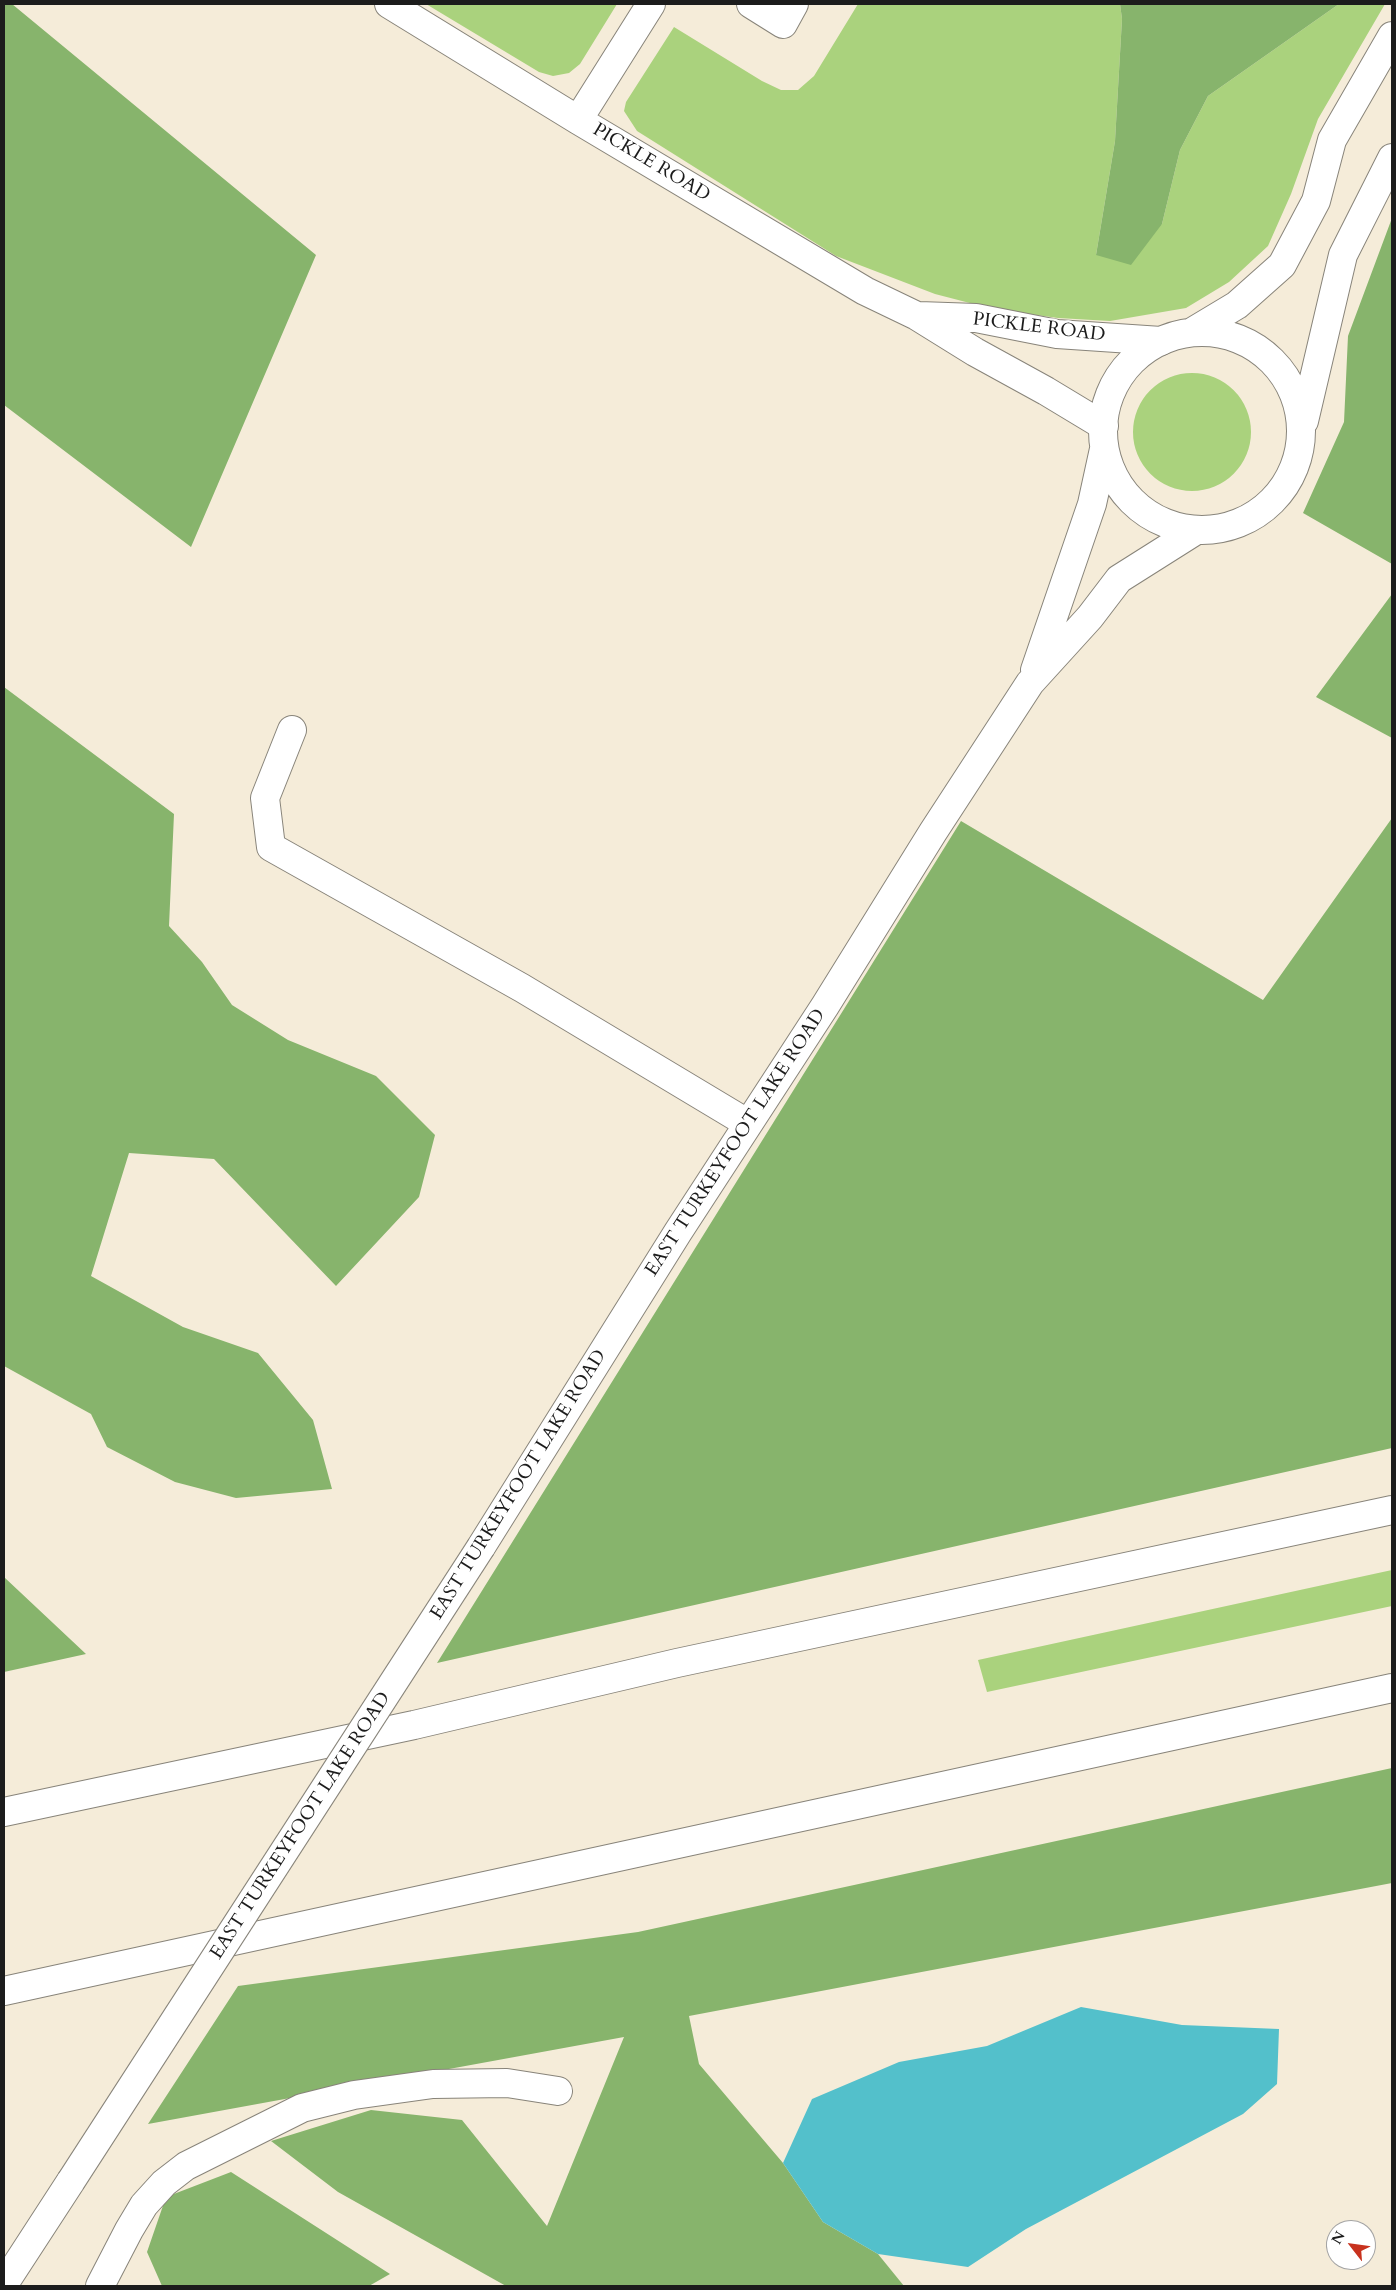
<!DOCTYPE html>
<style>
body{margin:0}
#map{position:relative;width:1396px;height:2290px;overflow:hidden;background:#f5ecd9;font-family:Cardo,serif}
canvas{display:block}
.frame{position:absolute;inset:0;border:5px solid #1c1c1c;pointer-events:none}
.north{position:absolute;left:1326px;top:2220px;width:50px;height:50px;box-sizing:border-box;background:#fff;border:1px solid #a4a4a4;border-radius:50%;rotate:300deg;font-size:14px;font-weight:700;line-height:20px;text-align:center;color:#1c1c1c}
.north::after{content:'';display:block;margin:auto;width:18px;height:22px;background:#c8321e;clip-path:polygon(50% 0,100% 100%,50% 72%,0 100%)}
</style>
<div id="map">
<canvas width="1396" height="2290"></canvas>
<div class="frame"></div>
<div class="north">N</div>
</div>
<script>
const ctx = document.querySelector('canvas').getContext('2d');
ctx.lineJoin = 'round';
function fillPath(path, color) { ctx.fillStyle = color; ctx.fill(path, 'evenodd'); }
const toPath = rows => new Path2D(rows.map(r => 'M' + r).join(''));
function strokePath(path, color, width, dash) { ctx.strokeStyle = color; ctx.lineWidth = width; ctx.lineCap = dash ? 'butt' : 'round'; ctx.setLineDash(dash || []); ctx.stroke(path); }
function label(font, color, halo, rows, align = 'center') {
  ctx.font = font + ' Cardo,serif'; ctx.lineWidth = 4.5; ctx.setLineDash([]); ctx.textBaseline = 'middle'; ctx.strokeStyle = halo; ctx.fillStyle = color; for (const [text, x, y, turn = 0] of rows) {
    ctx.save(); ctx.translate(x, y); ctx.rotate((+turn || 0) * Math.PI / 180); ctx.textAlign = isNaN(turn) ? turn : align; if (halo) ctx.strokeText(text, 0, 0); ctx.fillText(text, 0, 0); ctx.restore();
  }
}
const green = toPath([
 [426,4,617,4,580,64,569,73,553,76,539,72],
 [858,4,1120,4,1122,19,1115,141,1096,255,1162,224,1180,150,1208,96,1339,4,1385,4,1318,119,1291,194,1268,246,1229,282,1186,308,1110,321,1058,318,993,309,935,294,836,256,637,131,624,111,626,102,674,27,762,81,781,90,798,90,814,76],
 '1133 432a59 59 0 1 1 118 0a59 59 0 1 1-118 0Z',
 [1392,1570,1392,1606,987,1692,978,1660]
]);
const forest = toPath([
 [4,4,12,4,316,255,191,547,4,405],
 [1120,4,1339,4,1208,96,1180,150,1162,224,1131,265,1096,255,1115,141,1122,19],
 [1392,218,1392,564,1303,513,1344,422,1348,336],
 [1392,594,1392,738,1316,697],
 [4,687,174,814,169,926,202,962,232,1005,288,1040,376,1076,435,1135,419,1197,336,1286,214,1159,129,1153,91,1276,183,1327,258,1353,313,1420,332,1489,236,1498,175,1482,107,1447,91,1414,4,1366],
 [1392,818,1392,1448,437,1663,961,821,1263,1000],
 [4,1577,86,1654,4,1672],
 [1392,1768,1392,1883,689,2016,699,2064,783,2163,823,2222,878,2254,904,2286,506,2286,338,2192,271,2141,371,2110,462,2120,547,2226,624,2037,148,2124,238,1986,638,1932],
 [231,2172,390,2274,369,2286,162,2286,147,2252,166,2197]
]);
const water = toPath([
 [1081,2007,1182,2025,1279,2029,1277,2084,1243,2114,1026,2229,968,2267,878,2254,823,2222,783,2163,812,2099,899,2062,987,2046]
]);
const minor = toPath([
 [389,4,578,120,865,291,917,316,975,352,1046,391,1104,426],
 [751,4,783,24,794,4],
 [578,120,651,4],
 [919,316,976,318,1057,334,1161,341],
 [292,730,265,798,271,847,522,988,747,1123],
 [100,2286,129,2230,144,2205,164,2183,186,2166,302,2108,354,2095,433,2084,507,2083,558,2091]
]);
const major = toPath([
 [1192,332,1237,305,1282,265,1316,201,1332,140,1392,36],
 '1103 431a99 99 0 1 1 198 0a99 99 0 1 1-198 0Z',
 [1304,421,1343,255,1392,158],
 [1035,670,1092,504,1104,449],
 [481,1547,678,1232,825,1006,933,832,1030,683,1090,617,1119,579,1195,531],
 [4,2284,71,2181]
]);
const highway = toPath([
 [4,1812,414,1725,677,1663,1392,1510],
 [4,1991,1392,1688]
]);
const majorBridge = toPath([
 [71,2181,481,1547]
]);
const streetNames = [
 ["PICKLE ROAD",651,163,31],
 ["PICKLE ROAD",1039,328,7],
 ["EAST TURKEYFOOT LAKE ROAD",736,1143,-57],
 ["EAST TURKEYFOOT LAKE ROAD",519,1485,-58],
 ["EAST TURKEYFOOT LAKE ROAD",301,1826,-57]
];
fillPath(green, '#aad27d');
fillPath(forest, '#87b46c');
fillPath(water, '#53c0cb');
strokePath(minor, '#88847a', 30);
strokePath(major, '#88847a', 30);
strokePath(highway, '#88847a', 30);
strokePath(minor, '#fff', 28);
strokePath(major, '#fff', 28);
strokePath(highway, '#fff', 28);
strokePath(majorBridge, '#88847a', 30, []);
strokePath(majorBridge, '#fff', 28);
label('19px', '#1c1c1c', '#fff', streetNames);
</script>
